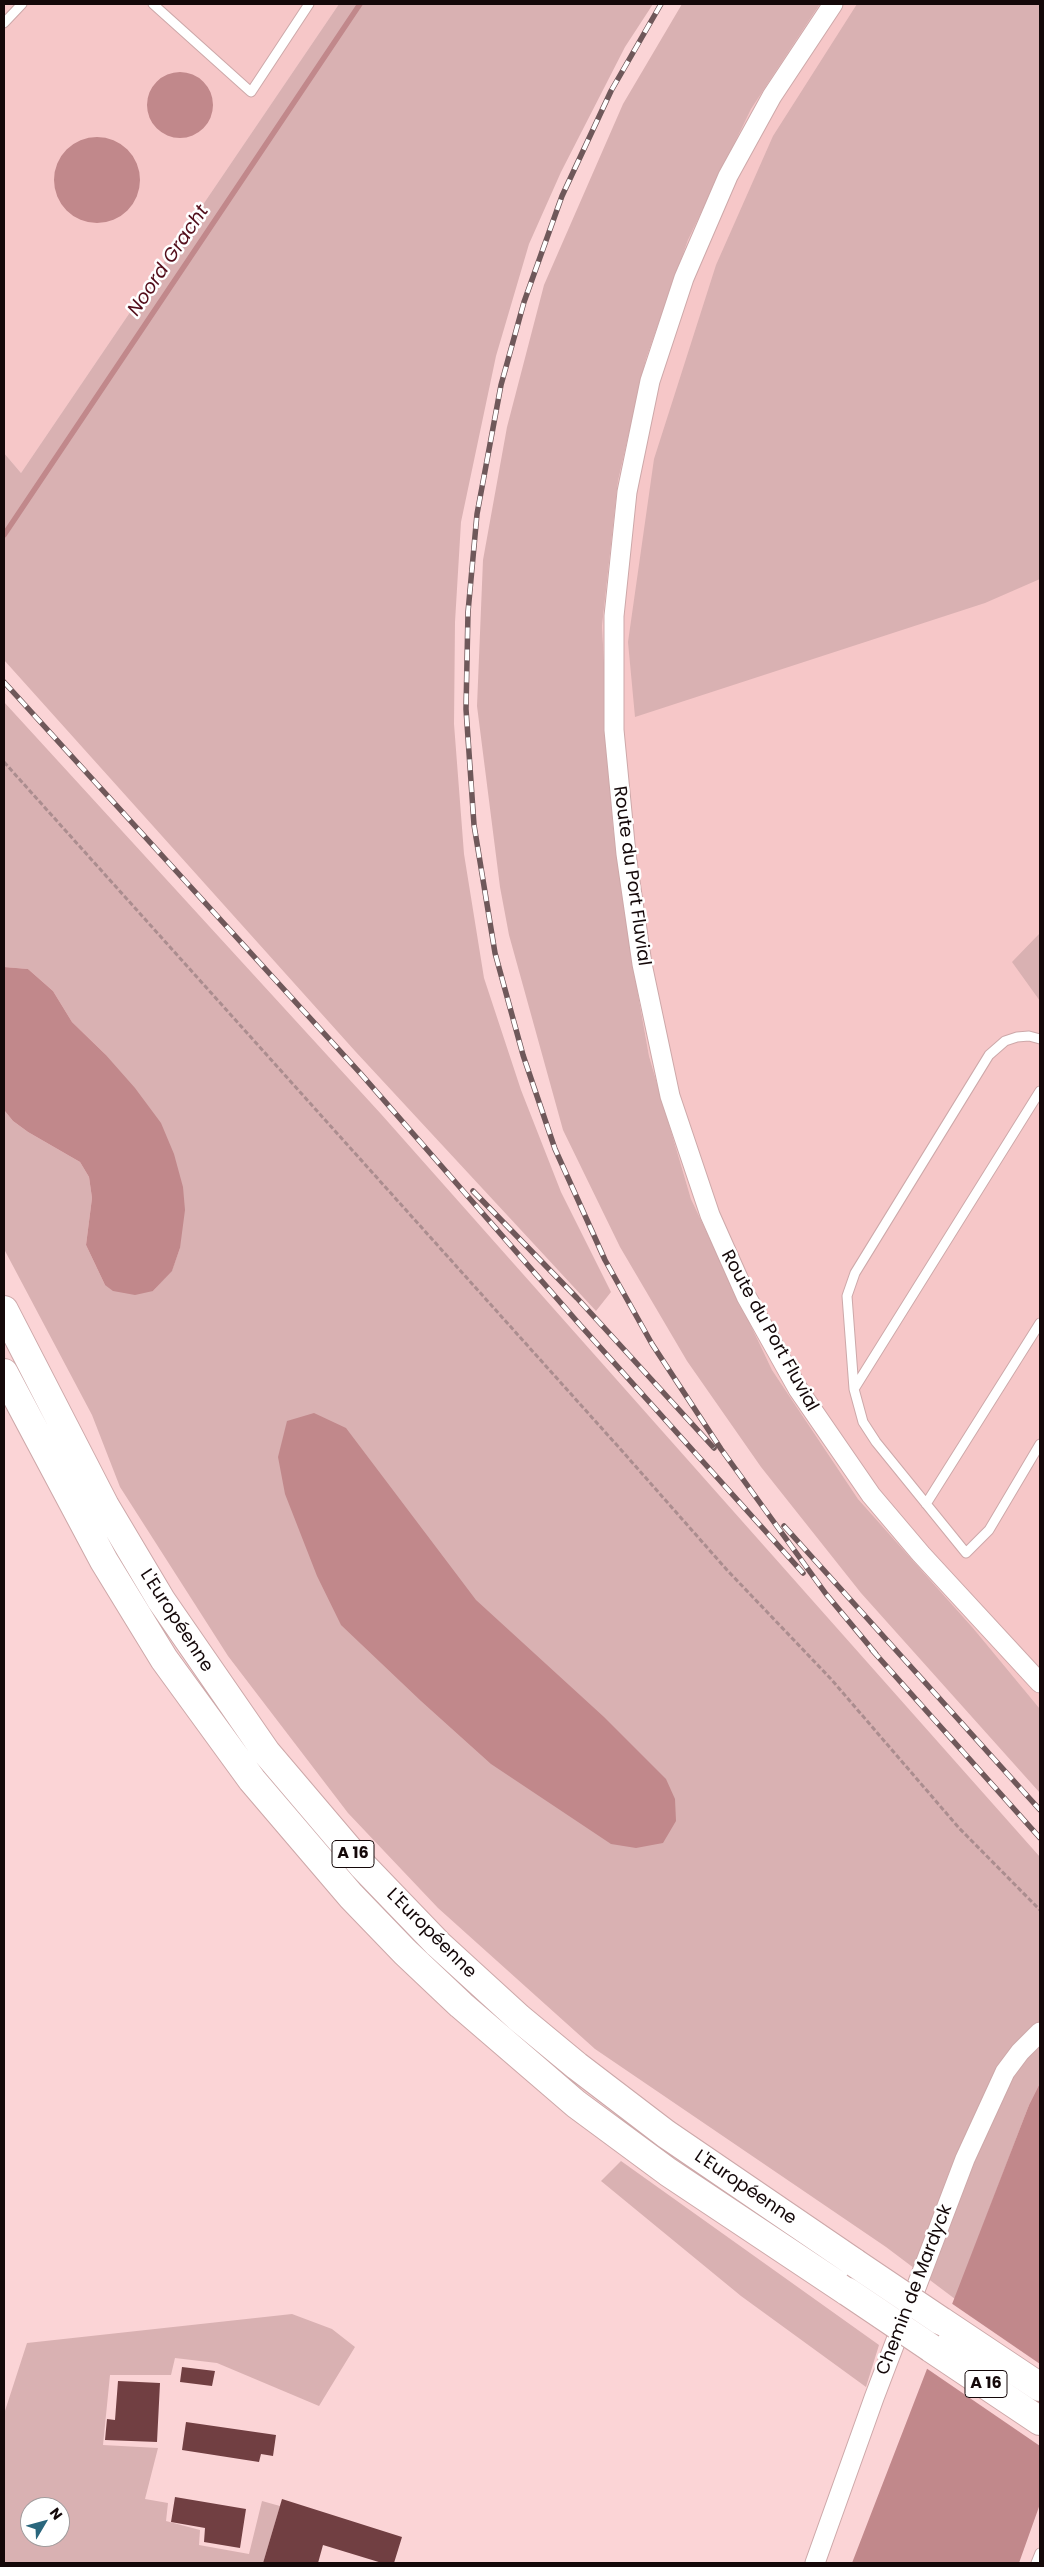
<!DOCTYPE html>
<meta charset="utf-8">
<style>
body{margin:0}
#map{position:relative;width:1044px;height:2567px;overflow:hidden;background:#fbd4d6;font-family:Poppins,sans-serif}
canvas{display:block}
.frame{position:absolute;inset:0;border:5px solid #140809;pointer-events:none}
.north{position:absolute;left:20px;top:2497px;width:50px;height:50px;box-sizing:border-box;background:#fff;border:1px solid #a19c9d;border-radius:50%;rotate:53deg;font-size:14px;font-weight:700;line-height:20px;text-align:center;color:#140809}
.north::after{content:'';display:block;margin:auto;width:18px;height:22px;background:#2a677d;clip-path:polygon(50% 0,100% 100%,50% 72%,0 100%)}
</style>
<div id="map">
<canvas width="1044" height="2567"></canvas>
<div class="frame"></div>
<div class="north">N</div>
</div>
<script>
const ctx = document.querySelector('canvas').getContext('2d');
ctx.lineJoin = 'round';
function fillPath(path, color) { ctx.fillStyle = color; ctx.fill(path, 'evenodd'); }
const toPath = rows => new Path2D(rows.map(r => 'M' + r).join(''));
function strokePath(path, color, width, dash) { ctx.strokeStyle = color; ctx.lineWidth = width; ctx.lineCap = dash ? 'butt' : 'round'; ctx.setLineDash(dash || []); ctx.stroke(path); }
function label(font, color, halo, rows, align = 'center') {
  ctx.font = font + ' Poppins,sans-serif'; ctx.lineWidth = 5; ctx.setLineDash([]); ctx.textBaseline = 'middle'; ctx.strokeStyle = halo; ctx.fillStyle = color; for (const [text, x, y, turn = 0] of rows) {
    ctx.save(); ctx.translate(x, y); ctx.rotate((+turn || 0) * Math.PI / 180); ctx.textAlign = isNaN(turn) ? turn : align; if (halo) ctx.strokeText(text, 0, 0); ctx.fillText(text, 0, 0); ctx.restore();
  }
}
const built = toPath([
 [4,4,339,4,21,473,4,453],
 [820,4,1040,4,1040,1709,973,1628,858,1499,772,1370,691,1199,649,1056,633,966,613,827,602,626,618,481,646,359,688,240,751,108]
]);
const green = toPath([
 [339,4,653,4,625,47,561,172,529,244,496,356,461,522,455,622,454,724,464,854,484,978,521,1090,561,1192,611,1292,596,1311,355,1051,4,660,4,453,21,473],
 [682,4,820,4,751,109,688,240,646,359,618,481,602,626,613,827,633,966,649,1056,691,1199,772,1370,858,1499,973,1628,1040,1709,1040,1793,861,1593,761,1467,687,1361,620,1247,563,1130,509,935,500,887,477,706,483,560,507,427,544,285,623,104],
 [857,4,1040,4,1040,579,985,603,635,717,628,642,654,459,716,265,773,136],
 [4,702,381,1114,1040,1857,1040,2083,1029,2105,955,2299,886,2247,595,2049,438,1908,348,1813,228,1656,120,1487,92,1415,4,1249,4,1110,13,1121,28,1132,80,1162,89,1177,92,1198,86,1245,105,1285,153,1291,172,1270,180,1248,105,1054,72,1022,53,991,28,969,4,967],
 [1040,933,1040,1001,1012,962],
 [621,2161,879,2345,866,2387,741,2296,601,2181],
 [292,2314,332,2329,355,2347,319,2406,217,2363,175,2358,171,2375,110,2375,103,2445,158,2448,145,2499,168,2503,166,2521,200,2530,199,2545,249,2554,262,2501,280,2506,263,2563,4,2563,4,2414,27,2343],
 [30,2507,60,2507,60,2537,30,2537]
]);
const water = toPath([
 '147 105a33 33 0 1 1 66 0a33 33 0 1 1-66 0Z',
 '54 180a43 43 0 1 1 86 0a43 43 0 1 1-86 0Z',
 [4,967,28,969,53,991,72,1022,105,1054,135,1088,161,1123,174,1154,183,1187,185,1210,180,1248,172,1271,153,1291,135,1295,113,1291,105,1285,86,1245,92,1198,89,1177,80,1162,28,1132,13,1121,4,1110],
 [314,1413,346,1428,476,1600,604,1717,666,1779,675,1799,676,1821,663,1843,636,1848,611,1844,491,1764,421,1701,341,1625,317,1576,285,1494,278,1457,287,1421],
 [1040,2083,1040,2504,1019,2563,852,2563,1029,2105]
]);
const pier = toPath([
 [951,2303,1040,2364,1040,2446,926,2368]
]);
const stream = toPath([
 [4,535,360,4]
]);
const building = toPath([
 [182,2367,215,2371,212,2386,180,2382],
 [118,2381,160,2383,157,2442,105,2440,107,2419,115,2420],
 [186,2422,276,2435,273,2456,261,2454,259,2462,182,2450],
 [175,2497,246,2509,240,2548,204,2542,205,2528,171,2522],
 [282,2499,402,2537,394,2563,382,2563,323,2545,318,2563,263,2563]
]);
const path = toPath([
 [4,762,623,1452,727,1570,831,1679,959,1828,1040,1910]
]);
const service = toPath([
 [153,4,251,92,309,4],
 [4,23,22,4],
 [1040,1039,1029,1036,1017,1037,1005,1041,989,1055,855,1273,847,1296,854,1389,863,1422,876,1442,966,1553,989,1530,1040,1444],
 [854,1389,1040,1091],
 [926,1504,1040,1323],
 [1036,2563,1040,2553]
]);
const minor = toPath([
 [833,4,772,96,728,176,684,278,650,381,627,492,614,616,614,730,626,854,642,964,670,1096,710,1215,746,1296,798,1389,871,1495,921,1554,1040,1683],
 [815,2563,874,2398,965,2159,1005,2072,1020,2052,1040,2032]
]);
const motorway = toPath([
 [4,1310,105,1506,161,1600,266,1752,362,1865,438,1944,519,2018,577,2066,666,2134,855,2263],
 [4,1373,104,1561,164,1659,252,1780,351,1896,405,1952,461,2005,576,2104,668,2172,848,2292],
 [941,2321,1040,2387],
 [931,2348,1040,2421]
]);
const rail = toPath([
 [661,4,611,91,562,196,524,302,501,385,477,514,468,612,466,709,474,825,495,953,523,1055,555,1149,605,1260,652,1344,721,1449,826,1594,876,1654],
 [4,682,361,1074,581,1326,803,1573],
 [473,1191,577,1298,714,1448],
 [784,1526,1040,1810],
 [872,1650,1040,1838]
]);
const motorwayBridge = toPath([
 [855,2263,941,2321],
 [848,2292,931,2348]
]);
const shields = [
 [353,1854,42],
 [986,2384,42]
];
const shieldNames = [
 ["A 16",353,1854],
 ["A 16",986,2384]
];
const streetNames = [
 ["Route du Port Fluvial",631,876,82],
 ["Route du Port Fluvial",769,1331,61],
 ["L'Européenne",176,1621,57],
 ["L'Européenne",431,1934,45],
 ["L'Européenne",745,2188,34],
 ["Chemin de Mardyck",915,2290,-69]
];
const waterNames = [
 ["Noord Gracht",169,261,-56]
];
fillPath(built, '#f6c7c8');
fillPath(green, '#d9b1b2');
fillPath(water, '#c1888b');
fillPath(pier, '#fbd4d6');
strokePath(stream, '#c1888b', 5.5);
fillPath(building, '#713f42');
strokePath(service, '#cda8a9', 11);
strokePath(minor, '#cda8a9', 21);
strokePath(motorway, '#cda8a9', 30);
strokePath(path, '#ab8d8f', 3, [5, 2.5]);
strokePath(service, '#fff', 9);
strokePath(minor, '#fff', 19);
strokePath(motorway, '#fff', 28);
strokePath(rail, '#6f585a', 5.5);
strokePath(rail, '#fff', 4, [11]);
strokePath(motorwayBridge, '#cda8a9', 30, []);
strokePath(motorwayBridge, '#fff', 28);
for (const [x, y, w] of shields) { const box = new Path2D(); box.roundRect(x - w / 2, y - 13.5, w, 27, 4); ctx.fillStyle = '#fff'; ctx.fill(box); strokePath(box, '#140809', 1); }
label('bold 16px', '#140809', null, shieldNames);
label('18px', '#140809', '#fff', streetNames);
label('italic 19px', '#530e1b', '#fff', waterNames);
</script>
